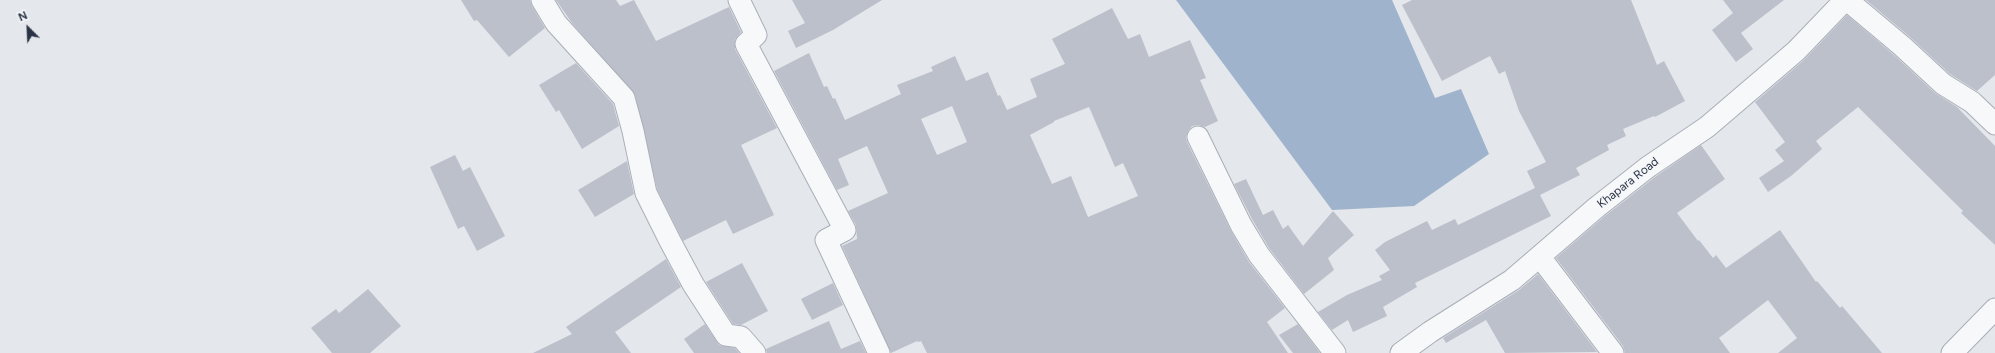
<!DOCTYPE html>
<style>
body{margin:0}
#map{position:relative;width:1995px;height:353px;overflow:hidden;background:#e4e7ec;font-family:Figtree,sans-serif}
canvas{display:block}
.north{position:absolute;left:8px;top:8px;width:40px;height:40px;-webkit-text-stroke:3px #f4f6f9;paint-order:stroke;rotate:336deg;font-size:11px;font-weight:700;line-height:16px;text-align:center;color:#2b3445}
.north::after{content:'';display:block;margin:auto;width:14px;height:18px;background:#2b3445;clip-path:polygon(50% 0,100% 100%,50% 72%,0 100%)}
</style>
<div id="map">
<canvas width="1995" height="353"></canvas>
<div class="north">N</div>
</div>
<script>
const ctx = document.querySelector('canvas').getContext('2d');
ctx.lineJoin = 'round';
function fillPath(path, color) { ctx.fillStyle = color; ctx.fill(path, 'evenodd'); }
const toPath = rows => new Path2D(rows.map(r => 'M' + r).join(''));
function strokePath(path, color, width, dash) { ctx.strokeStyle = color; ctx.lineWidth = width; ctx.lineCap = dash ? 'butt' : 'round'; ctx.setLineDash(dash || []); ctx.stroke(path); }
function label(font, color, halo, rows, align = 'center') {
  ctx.font = font + ' Figtree,sans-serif'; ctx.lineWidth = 3; ctx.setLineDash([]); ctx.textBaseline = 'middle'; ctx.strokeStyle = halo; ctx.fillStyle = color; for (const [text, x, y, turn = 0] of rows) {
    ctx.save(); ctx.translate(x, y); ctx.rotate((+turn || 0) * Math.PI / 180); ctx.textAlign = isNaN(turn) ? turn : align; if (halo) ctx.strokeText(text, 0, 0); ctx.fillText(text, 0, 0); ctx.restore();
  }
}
const water = toPath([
 [1176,0,1392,0,1435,98,1461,89,1489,154,1414,206,1332,210]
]);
const building = toPath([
 [461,0,530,0,532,6,545,28,509,57,477,20,474,21],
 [556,0,616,0,620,6,634,0,656,41,729,7,741,32,735,40,735,49,777,128,741,145,774,215,733,234,726,220,683,241,657,189,635,95,572,23],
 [792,0,882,0,833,30,796,48,788,31,805,23],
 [1412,0,1631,0,1657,65,1664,61,1685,101,1655,117,1654,116,1623,129,1626,136,1607,145,1609,150,1576,168,1580,175,1540,195,1551,216,1415,283,1417,287,1383,307,1387,316,1353,332,1348,320,1332,330,1318,312,1347,295,1382,280,1379,276,1390,270,1375,250,1385,242,1427,221,1432,230,1455,219,1458,225,1535,188,1527,171,1546,162,1519,111,1505,71,1499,74,1490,56,1442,81,1402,5],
 [1723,0,1784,0,1741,33,1753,49,1736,62,1712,30,1733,13],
 [1866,0,1995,0,1995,75,1977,91,1950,74,1910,37],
 [1112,8,1128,39,1140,34,1149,57,1190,40,1206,78,1200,80,1218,121,1205,127,1198,125,1192,126,1188,131,1186,137,1187,142,1231,231,1249,262,1285,308,1267,322,1288,353,927,353,921,341,918,342,917,341,891,353,842,246,857,239,856,225,848,211,888,193,867,146,838,159,849,185,837,190,774,71,809,53,824,87,827,86,833,99,835,98,845,120,901,94,897,85,933,71,931,67,955,56,966,81,988,72,998,96,1000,95,1007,110,1037,97,1030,79,1065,64,1052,39],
 [952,106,967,142,937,155,921,119],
 [1089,107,1115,167,1123,163,1138,196,1088,217,1071,176,1052,184,1030,135,1054,122,1054,121],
 [1847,15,1894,55,1935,93,1957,107,1995,146,1995,245,1961,213,1963,211,1858,107,1816,141,1822,149,1791,176,1768,192,1759,178,1784,161,1775,150,1785,142,1755,102,1804,60],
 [576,63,613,104,619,126,582,149,559,110,556,112,539,85],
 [1701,145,1725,179,1677,213,1698,241,1699,240,1713,258,1716,255,1726,268,1780,230,1816,282,1817,281,1840,308,1842,306,1882,353,1778,353,1797,338,1768,300,1719,338,1730,353,1625,353,1623,346,1556,258,1605,216,1655,177],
 [455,155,463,171,470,167,505,236,477,251,464,226,458,229,430,167],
 [627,161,634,194,595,217,578,190],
 [1246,179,1263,215,1273,210,1283,229,1288,225,1303,246,1333,211,1354,235,1328,258,1334,270,1304,294,1269,248,1252,219,1234,184],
 [666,259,681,287,615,332,631,353,533,353,572,334,566,327],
 [742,263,768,311,741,325,733,324,706,282],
 [1538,274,1597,352,1505,353,1486,320,1446,343,1443,338,1519,290],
 [833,283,843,305,812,320,801,299],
 [368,289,401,326,370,353,332,353,311,328,336,309,339,313],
 [829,321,841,349,860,341,866,353,767,353,766,349],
 [705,324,719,345,735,348,739,353,694,353,684,339],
 [1298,324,1320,353,1293,353,1279,335]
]);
const minor = toPath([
 [542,0,556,23,624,98,633,131,646,193,670,241,693,284,726,335,741,337,755,353],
 [739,0,756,35,746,44,845,230,826,240,879,353],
 [1847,0,1902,46,1943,84,1972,102,1995,124],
 [1198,137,1241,225,1259,255,1335,353],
 [1540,257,1613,353],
 [1401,353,1430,332,1512,280,1597,207,1648,167,1707,127,1796,51,1845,0],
 [1952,353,1995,309]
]);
const streetNames = [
 ["Khapara Road",1628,183,-38]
];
fillPath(water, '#9fb4cc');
fillPath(building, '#bbc0ca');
strokePath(minor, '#a9aeb7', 23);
strokePath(minor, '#f7f8fa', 21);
label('12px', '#2b3445', '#f4f6f9', streetNames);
</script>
